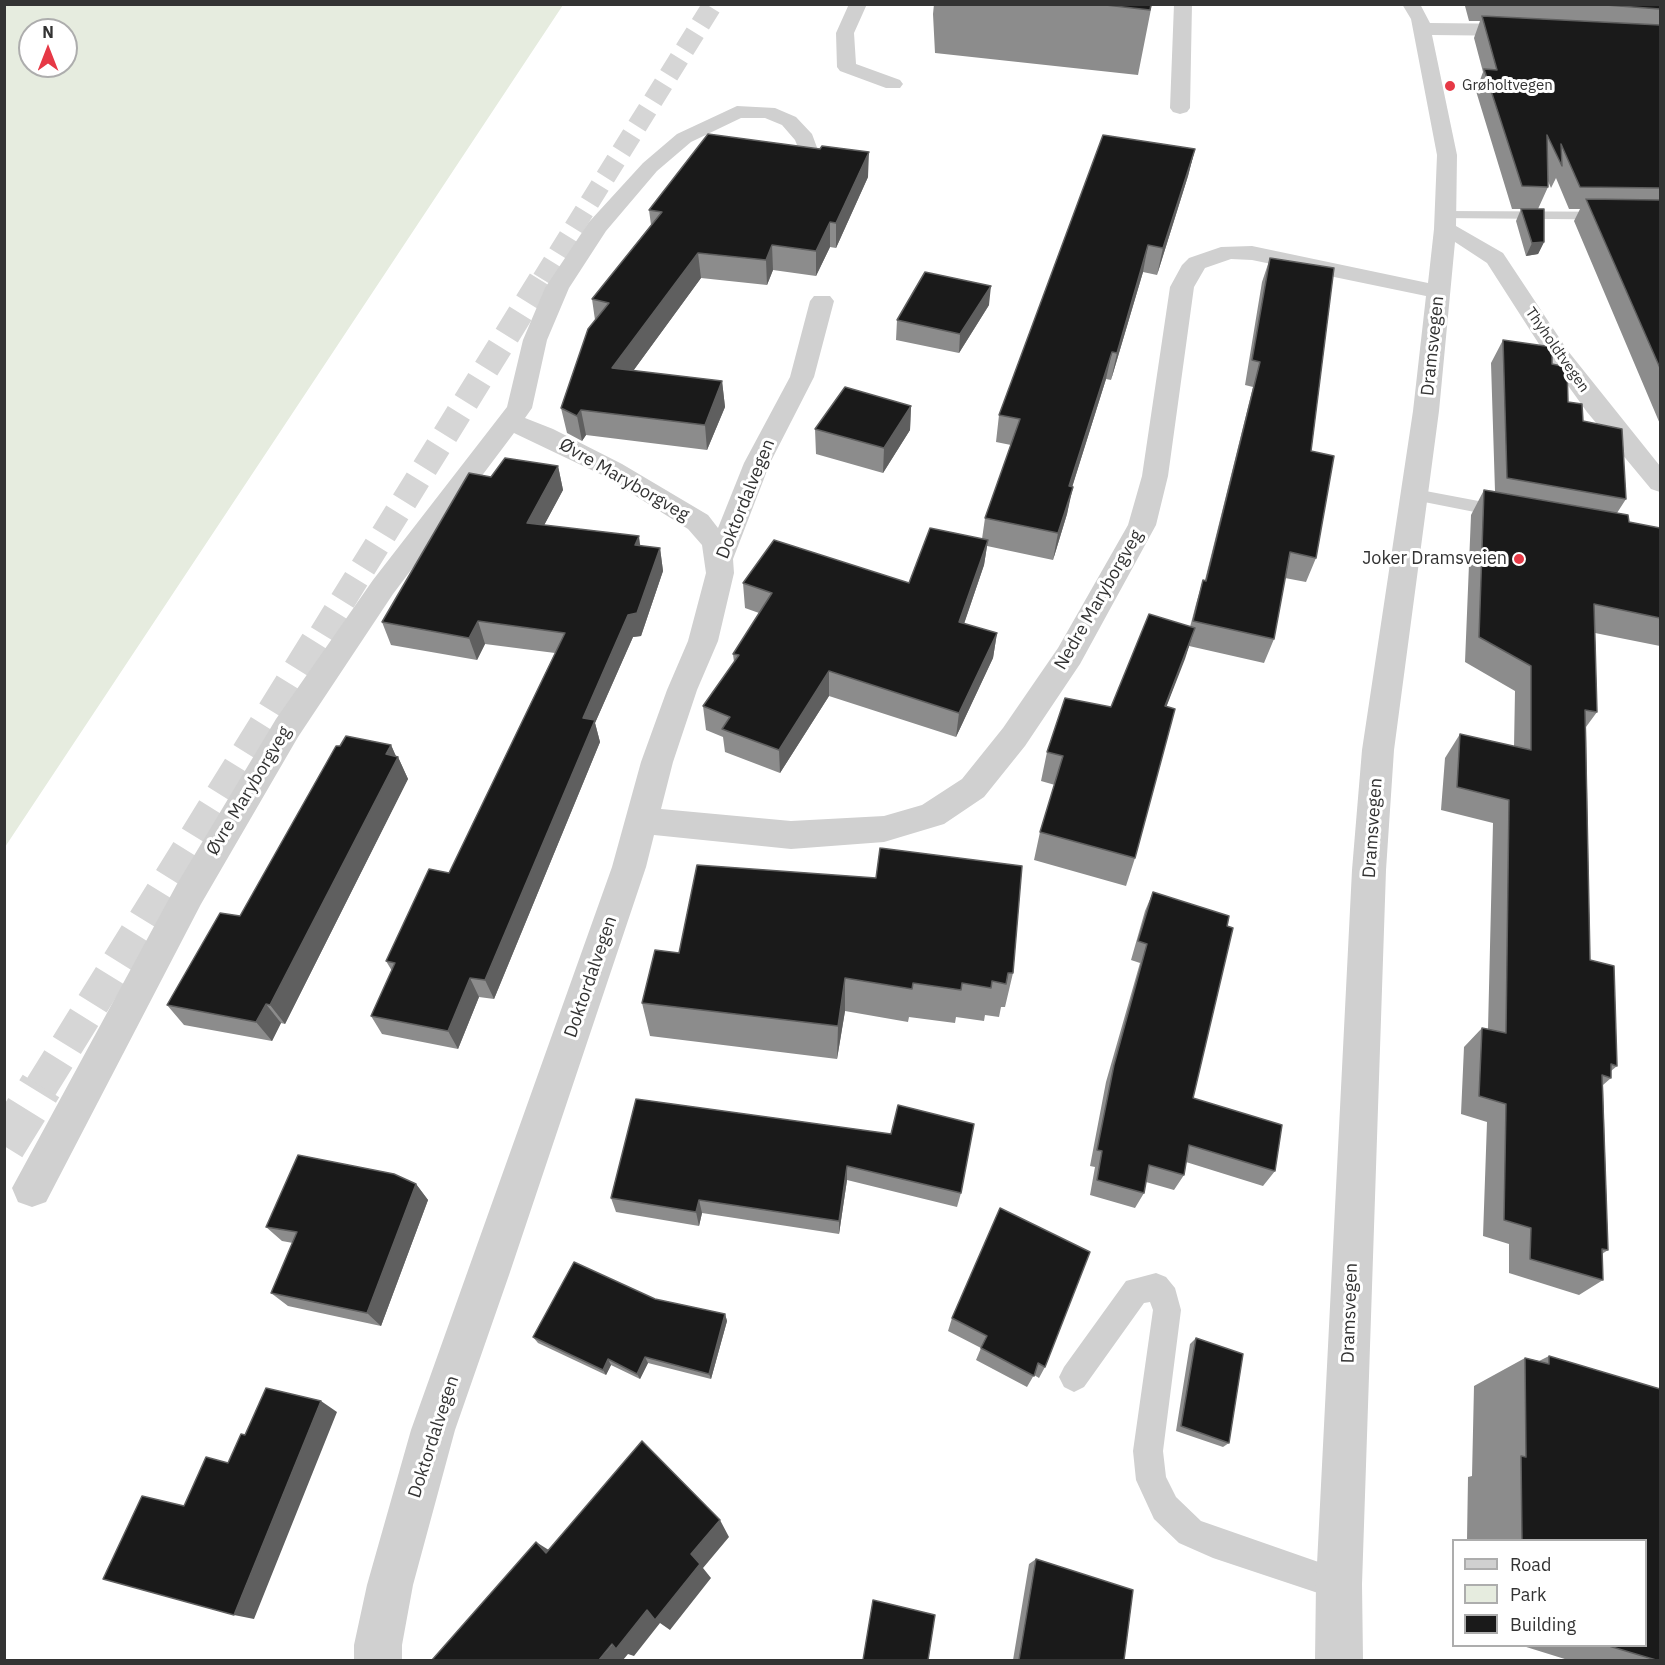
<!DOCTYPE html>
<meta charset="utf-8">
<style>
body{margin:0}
#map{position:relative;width:1665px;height:1665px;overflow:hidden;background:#fff;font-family:"IBM Plex Sans",sans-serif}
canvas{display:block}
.frame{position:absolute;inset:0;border:6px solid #333;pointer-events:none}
.legend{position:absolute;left:1452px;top:1539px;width:195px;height:108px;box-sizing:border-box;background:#fff;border:2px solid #adadad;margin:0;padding:8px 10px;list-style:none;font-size:18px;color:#333}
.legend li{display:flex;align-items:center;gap:12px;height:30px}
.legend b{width:30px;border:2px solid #adadad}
.north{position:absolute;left:18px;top:18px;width:60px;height:60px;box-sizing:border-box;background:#fff;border:2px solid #adadad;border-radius:50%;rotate:0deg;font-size:16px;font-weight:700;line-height:24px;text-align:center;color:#333}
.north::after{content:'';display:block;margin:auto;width:21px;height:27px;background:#e63946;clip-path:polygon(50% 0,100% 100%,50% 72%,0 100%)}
</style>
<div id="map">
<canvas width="1665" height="1665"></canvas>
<div class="frame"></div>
<ul class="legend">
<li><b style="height:8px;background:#d0d0d0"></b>Road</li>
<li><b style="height:16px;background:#e6ecdf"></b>Park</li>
<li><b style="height:16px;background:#1a1a1a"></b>Building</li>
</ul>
<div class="north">N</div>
</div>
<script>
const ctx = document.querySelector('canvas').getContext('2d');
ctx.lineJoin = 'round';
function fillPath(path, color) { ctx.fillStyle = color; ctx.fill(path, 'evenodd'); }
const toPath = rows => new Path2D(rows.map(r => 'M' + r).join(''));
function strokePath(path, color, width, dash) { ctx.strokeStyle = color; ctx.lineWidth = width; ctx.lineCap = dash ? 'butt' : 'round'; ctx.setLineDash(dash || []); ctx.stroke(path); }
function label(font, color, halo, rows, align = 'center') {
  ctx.font = font + ' "IBM Plex Sans",sans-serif'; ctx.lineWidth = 6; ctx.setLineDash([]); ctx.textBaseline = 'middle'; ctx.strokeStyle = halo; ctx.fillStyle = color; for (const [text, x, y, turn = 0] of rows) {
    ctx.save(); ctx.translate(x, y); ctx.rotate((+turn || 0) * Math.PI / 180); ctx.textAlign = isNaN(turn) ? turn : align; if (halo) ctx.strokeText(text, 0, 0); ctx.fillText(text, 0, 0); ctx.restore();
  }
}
const green = toPath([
 [5,4,563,5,5,847,4,5],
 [30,30,66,30,66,66,30,66]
]);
const primaryTunnelFar3 = toPath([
 [542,279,713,4]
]);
const primaryTunnelFar2 = toPath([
 [322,634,543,277]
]);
const primaryTunnelFar1 = toPath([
 [41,1087,323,632]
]);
const primaryTunnel = toPath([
 [4,1146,41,1086]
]);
const lane = toPath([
 [1445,211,1660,212,1660,220,1440,218,1438,215,1440,212,1445,211],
 [1415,489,1505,506,1512,508,1514,512,1512,516,1505,518,1409,499,1406,495,1409,491,1415,489],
 [1156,1273,1166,1277,1175,1288,1181,1310,1163,1451,1166,1477,1176,1497,1201,1521,1350,1573,1355,1584,1350,1595,1339,1600,1213,1558,1179,1543,1154,1519,1136,1480,1133,1451,1153,1310,1150,1302,1144,1303,1084,1387,1074,1392,1064,1387,1059,1377,1064,1367,1126,1281,1156,1273]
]);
const street = toPath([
 [849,4,867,4,854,33,856,64,900,80,903,84,900,88,886,88,840,71,837,67,836,33,849,4],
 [1174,4,1192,4,1190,108,1187,112,1180,114,1173,112,1170,108,1174,4],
 [1402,4,1420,4,1430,23,1521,24,1530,30,1521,36,1432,35,1457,155,1456,226,1503,253,1568,351,1660,466,1660,492,1651,489,1587,412,1546,355,1487,263,1455,242,1439,411,1394,750,1386,870,1362,1584,1363,1660,1315,1660,1316,1584,1352,870,1362,750,1413,411,1426,296,1252,260,1231,259,1205,268,1194,287,1168,476,1156,525,1080,664,1025,746,984,797,944,824,884,842,791,849,654,835,646,867,509,1275,455,1430,413,1585,402,1645,402,1660,354,1660,354,1645,367,1585,411,1430,612,867,641,762,667,690,688,641,706,573,702,545,688,529,604,476,514,433,393,594,298,737,201,904,46,1202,32,1207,18,1202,12,1188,177,884,276,719,373,580,507,407,523,340,545,288,589,222,643,163,677,134,737,106,775,108,796,117,812,134,822,161,819,165,812,167,805,165,795,140,782,125,765,118,741,118,691,142,657,171,606,231,569,288,547,340,532,408,525,418,553,429,622,464,708,515,718,528,744,463,790,377,810,301,814,296,830,296,834,301,814,377,770,463,733,559,734,573,718,641,697,690,673,762,661,809,791,821,884,816,922,805,962,779,1003,728,1058,648,1128,525,1142,476,1170,287,1182,265,1189,258,1221,247,1252,246,1428,283,1434,229,1437,155,1411,19,1402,4]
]);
const wall = toPath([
 [934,4,1152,4,1138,75,935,53,933,14],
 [1453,4,1660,4,1660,424,1574,221,1580,209,1569,209,1556,178,1551,188,1548,181,1548,187,1538,209,1544,242,1538,254,1526,256,1516,221,1521,209,1512,209,1476,91,1483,72,1474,38,1480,21,1469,21,1465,6],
 [1195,149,1188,176,1157,275,1143,272,1111,380,1106,379,1072,487,1067,514,1053,560,987,546,984,565,964,624,997,633,993,658,956,737,829,696,780,773,725,752,723,737,706,730,703,706,734,662,733,654,759,613,745,608,743,583,909,583,982,539,985,518,1011,445,996,442,999,415],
 [868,177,836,248,830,247,816,276,773,270,767,285,701,278,633,371,722,381,725,407,707,450,586,435,582,441,567,433,561,408,595,320,592,299,651,225,649,210],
 [1270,258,1311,451,1316,558,1306,582,1285,578,1274,639,1264,663,1189,646,1166,707,1135,858,1126,886,1034,860,1040,832,1055,785,1041,781,1047,752,1111,707,1190,627,1196,604,1203,580,1205,580,1253,387,1245,385,1262,282],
 [989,305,959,353,896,340,897,320],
 [1503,340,1552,364,1568,402,1583,421,1626,499,1617,513,1629,522,1660,528,1660,646,1595,633,1597,712,1586,727,1590,960,1617,1066,1611,1071,1611,1078,1603,1085,1608,1250,1602,1254,1603,1280,1579,1295,1509,1273,1509,1244,1483,1236,1487,1122,1461,1114,1464,1047,1482,1028,1488,1029,1493,823,1441,810,1445,758,1460,734,1514,747,1515,691,1465,662,1471,515,1484,490,1495,491,1491,363],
 [911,406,910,430,883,473,816,454,815,429],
 [558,466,563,490,544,525,640,546,660,548,663,571,641,636,633,637,595,723,600,742,494,999,479,997,458,1049,382,1034,371,1016,392,971,386,961,449,873,555,653,485,644,477,660,391,645,382,622,491,477],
 [391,745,396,756,398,757,408,779,285,1024,281,1023,272,1041,184,1025,167,1005,240,916],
 [1153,892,1227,926,1193,1098,1275,1171,1263,1186,1186,1162,1184,1175,1174,1190,1146,1182,1144,1193,1135,1208,1090,1195,1095,1167,1090,1166,1106,1082,1140,963,1131,960,1145,911],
 [679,953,1013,973,1005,1007,1001,1007,999,1017,985,1015,984,1021,956,1017,955,1023,909,1017,908,1022,845,1011,837,1059,650,1036,642,1003],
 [636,1099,961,1193,957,1207,847,1180,839,1234,702,1213,699,1226,616,1212,611,1198],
 [416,1184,428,1200,381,1326,288,1306,271,1293,293,1243,282,1241,266,1227],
 [655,1299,725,1314,727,1321,711,1379,648,1363,640,1379,611,1365,606,1375,538,1343,533,1337],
 [952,1318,1045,1367,1039,1378,1034,1375,1027,1387,976,1360,981,1348,948,1331],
 [1196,1338,1229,1443,1223,1447,1176,1431,1190,1344],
 [1549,1356,1660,1389,1660,1660,1568,1660,1523,1646,1646,1646,1646,1540,1467,1540,1468,1477,1472,1476,1474,1386,1525,1358,1539,1361],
 [1036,1559,1124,1660,1013,1660,1029,1564]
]);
const shadedWall = toPath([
 [1195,149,1188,176,1157,275,1163,248],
 [869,152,868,177,836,248,836,223],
 [830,222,830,247,816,276,816,251],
 [1544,242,1538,254,1526,256,1532,243],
 [772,245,773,270,767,285,766,260],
 [1148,245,1143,272,1111,380,1117,353],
 [698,253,701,278,617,393,612,368],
 [991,286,989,305,959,353,960,334],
 [1112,352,1106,379,1064,513,1069,486],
 [722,381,725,407,707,450,705,425],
 [911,406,910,430,883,473,884,448],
 [581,410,586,435,582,441,577,416],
 [558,466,563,490,533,546,527,523],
 [1073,487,1067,514,1053,560,1058,533],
 [639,536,642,560,635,545],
 [988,540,984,565,956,647,959,622],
 [660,548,663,571,641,636,633,637,595,723,600,742,494,999,485,980,583,718,628,615],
 [478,621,485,644,477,660,469,638],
 [1195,628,1185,659,1155,736,1165,706],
 [997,633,993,658,956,737,959,713],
 [829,671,829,696,780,773,779,750],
 [391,745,397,759,398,757,408,779,285,1024,270,1005],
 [470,978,479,997,458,1049,448,1031],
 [845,978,845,1011,837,1059,838,1026],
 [266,1004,281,1023,272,1041,256,1022],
 [847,1166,847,1180,839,1234,839,1221],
 [416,1184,428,1200,381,1326,367,1313],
 [699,1200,702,1213,699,1226,696,1212],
 [725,1314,727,1321,711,1379,709,1374],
 [645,1357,648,1363,640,1379,637,1374],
 [608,1359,611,1365,606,1375,603,1370],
 [321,1401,337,1412,254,1619,234,1615],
 [720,1520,729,1537,703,1568,711,1578,670,1630,660,1623,634,1656,628,1654,623,1660,599,1660,691,1554],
 [536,1542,560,1557,546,1553]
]);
const building = toPath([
 [1097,4,1151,4,1150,10,1097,4],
 [1592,4,1660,4,1660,9,1592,4],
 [1482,16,1660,25,1660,188,1580,187,1561,144,1562,166,1547,135,1548,187,1522,186,1484,69,1497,70,1482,16],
 [708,134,820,149,822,146,869,152,836,223,830,222,816,251,772,245,766,260,698,253,612,368,722,381,705,425,581,410,577,416,561,408,588,329,609,303,592,299,662,212,649,210,708,134],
 [1103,135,1195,149,1163,248,1148,245,1117,353,1112,352,1069,486,1073,487,1058,533,985,518,1020,419,999,415,1103,135],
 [1586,199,1660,200,1660,368,1586,199],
 [1521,209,1544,209,1544,242,1532,243,1521,209],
 [1270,258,1334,268,1311,451,1334,456,1316,558,1290,552,1274,639,1193,621,1203,580,1206,581,1260,362,1252,360,1270,258],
 [925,272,991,286,960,334,897,320,925,272],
 [1503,340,1552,347,1552,364,1567,367,1568,402,1582,404,1583,421,1622,429,1626,499,1507,478,1503,340],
 [845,387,911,406,884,448,815,429,845,387],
 [505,458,558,466,527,523,639,536,635,545,660,548,637,613,628,615,583,718,595,720,485,980,470,978,448,1031,371,1016,395,963,386,961,429,869,449,873,565,633,478,621,469,638,382,622,469,473,491,477,505,458],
 [1484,490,1628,515,1629,522,1660,528,1660,618,1594,604,1597,712,1585,710,1590,960,1614,966,1617,1066,1611,1064,1611,1078,1602,1075,1608,1250,1602,1249,1603,1280,1530,1259,1531,1228,1504,1220,1506,1104,1479,1096,1482,1028,1506,1033,1509,800,1457,787,1460,734,1531,750,1531,666,1479,637,1484,490],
 [930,528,988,540,959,622,997,633,959,713,829,671,779,750,722,729,730,717,703,706,739,655,733,654,772,593,743,583,774,540,909,583,930,528],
 [1149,614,1195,628,1165,706,1175,709,1135,858,1040,832,1063,756,1047,752,1065,698,1111,707,1149,614],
 [346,736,391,745,386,754,398,757,270,1005,266,1004,256,1022,167,1005,220,913,240,916,336,746,340,746,346,736],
 [880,848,1022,866,1013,973,1008,973,1006,984,992,981,991,988,962,983,961,990,913,983,912,989,845,978,838,1026,642,1003,655,950,679,953,697,865,876,878,880,848],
 [1153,892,1229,916,1227,926,1233,928,1193,1098,1282,1125,1275,1171,1189,1145,1184,1175,1149,1165,1144,1193,1097,1180,1102,1151,1097,1150,1114,1065,1147,944,1138,941,1153,892],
 [636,1099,891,1134,898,1105,974,1124,961,1193,847,1166,839,1221,699,1200,696,1212,611,1198,636,1099],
 [298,1155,394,1174,416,1184,367,1313,271,1293,297,1232,266,1227,298,1155],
 [1000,1208,1090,1252,1045,1367,1038,1363,1034,1376,981,1348,987,1336,952,1318,1000,1208],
 [574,1262,655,1299,725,1314,709,1374,645,1357,637,1374,608,1359,603,1370,533,1337,574,1262],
 [1196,1338,1243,1354,1229,1443,1181,1426,1196,1338],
 [1549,1356,1660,1389,1660,1660,1656,1660,1609,1646,1646,1646,1646,1540,1522,1540,1521,1456,1526,1457,1525,1358,1549,1364,1549,1356],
 [266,1388,321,1401,234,1615,103,1579,142,1496,184,1506,206,1457,228,1463,241,1434,245,1435,266,1388],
 [642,1441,720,1520,691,1554,700,1564,655,1620,647,1610,616,1649,612,1644,599,1660,432,1660,536,1542,546,1553,642,1441],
 [1036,1559,1133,1590,1124,1660,1019,1660,1036,1559],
 [873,1600,935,1615,928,1660,863,1660,873,1600]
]);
const markers = [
 [1450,86,6,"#e63946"],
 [1519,559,6,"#e63946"]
];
const farPoinames = [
 ["Grøholtvegen",1462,86]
];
const farStreetnames = [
 ["Thyholdtvegen",1557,350,55]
];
const streetNames = [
 ["Dramsvegen",1433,346,-84],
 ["Øvre Maryborgveg",624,480,30],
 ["Doktordalvegen",746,499,-68],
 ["Nedre Maryborgveg",1099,600,-60],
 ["Øvre Maryborgveg",249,791,-59],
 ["Dramsvegen",1373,828,-86],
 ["Doktordalvegen",591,977,-71],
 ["Dramsvegen",1350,1313,-88],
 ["Doktordalvegen",434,1437,-72]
];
const poiNames = [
 ["Joker Dramsveien",1507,559]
];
fillPath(green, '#e6ecdf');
strokePath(primaryTunnelFar3, '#d6d6d6', 20, [20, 10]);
strokePath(primaryTunnelFar2, '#d6d6d6', 26, [26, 13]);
strokePath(primaryTunnelFar1, '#d6d6d6', 33, [33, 16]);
strokePath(primaryTunnel, '#d6d6d6', 43, [43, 21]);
fillPath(lane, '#d0d0d0');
fillPath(street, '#d0d0d0');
fillPath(wall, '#8c8c8c');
fillPath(shadedWall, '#5f5f5f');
fillPath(building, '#1a1a1a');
strokePath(building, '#5f5f5f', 1.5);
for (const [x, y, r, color] of markers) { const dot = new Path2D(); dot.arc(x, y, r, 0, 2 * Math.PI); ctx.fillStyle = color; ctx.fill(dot); strokePath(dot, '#fff', 2); }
label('15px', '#333', '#fff', farPoinames, 'left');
label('15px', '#333', '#fff', farStreetnames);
label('18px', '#333', '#fff', streetNames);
label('18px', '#333', '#fff', poiNames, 'right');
</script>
